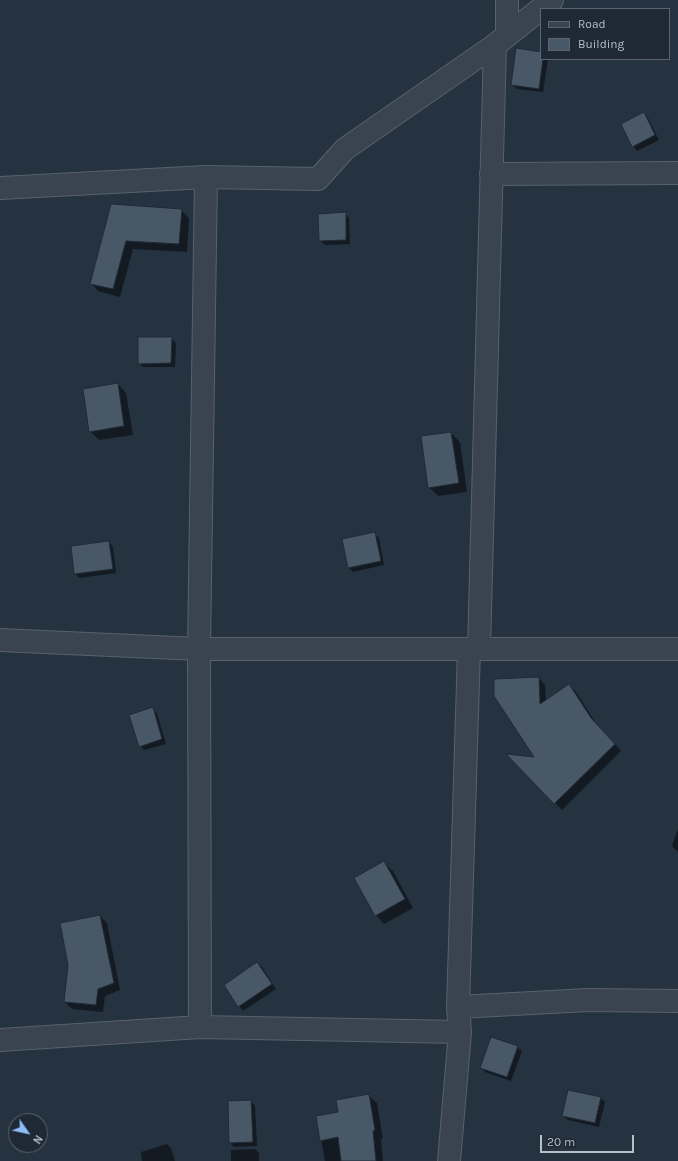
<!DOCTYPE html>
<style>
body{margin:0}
#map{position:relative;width:678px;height:1161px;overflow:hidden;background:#253240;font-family:Karla,sans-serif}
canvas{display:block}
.legend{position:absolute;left:540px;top:8px;width:130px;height:52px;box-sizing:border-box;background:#1e2935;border:1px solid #5b6571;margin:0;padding:5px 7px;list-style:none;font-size:12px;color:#b6bfca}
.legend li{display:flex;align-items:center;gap:8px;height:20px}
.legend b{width:20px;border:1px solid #5b6571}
.north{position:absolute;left:8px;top:1113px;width:40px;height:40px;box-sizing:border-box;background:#1e2935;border:1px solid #5b6571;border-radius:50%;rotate:124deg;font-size:11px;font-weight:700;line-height:16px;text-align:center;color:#b6bfca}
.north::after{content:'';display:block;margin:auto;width:14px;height:18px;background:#8dbdf8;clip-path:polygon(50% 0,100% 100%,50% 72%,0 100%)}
.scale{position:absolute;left:540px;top:1135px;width:94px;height:18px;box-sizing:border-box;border:2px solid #b6bfca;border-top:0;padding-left:5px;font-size:12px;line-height:14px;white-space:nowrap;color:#b6bfca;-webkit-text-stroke:3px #1e2935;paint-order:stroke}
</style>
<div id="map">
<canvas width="678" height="1161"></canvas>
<ul class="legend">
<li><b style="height:5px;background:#394450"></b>Road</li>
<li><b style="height:11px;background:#495866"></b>Building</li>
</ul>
<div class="north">N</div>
<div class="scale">20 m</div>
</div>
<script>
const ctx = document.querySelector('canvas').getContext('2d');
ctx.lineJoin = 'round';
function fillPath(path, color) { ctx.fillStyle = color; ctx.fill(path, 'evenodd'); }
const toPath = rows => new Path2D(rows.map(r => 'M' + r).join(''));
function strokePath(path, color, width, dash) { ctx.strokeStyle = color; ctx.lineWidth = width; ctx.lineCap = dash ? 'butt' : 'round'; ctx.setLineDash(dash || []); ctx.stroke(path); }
const shadow = toPath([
 [541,53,541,59,548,59,543,92,517,89,512,84],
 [644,113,648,118,659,140,637,151,633,146],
 [112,205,181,210,189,218,187,252,133,249,120,297,98,291,91,283],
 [345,214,349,218,350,244,325,245,320,241],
 [171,338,176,343,175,367,143,367,139,363],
 [118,384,126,393,133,435,99,440,90,431],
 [451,433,460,442,467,492,438,496,429,487],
 [374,533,379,538,384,565,353,572,349,568],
 [109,542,113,547,116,573,79,578,75,573],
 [539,678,545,685,546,701,569,685,576,692,598,726,621,751,562,810,508,755,536,758],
 [152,709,157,713,166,744,144,750,140,746],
 [678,829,678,852,672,846],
 [384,862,393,871,413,908,384,924,376,915],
 [100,916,107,923,120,990,105,996,103,1012,72,1009,65,1002],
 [257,963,262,967,276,989,243,1011,239,1006],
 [517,1047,522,1051,511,1081,485,1072,481,1067],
 [368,1095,377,1103,383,1139,381,1139,383,1161,325,1161,317,1117,339,1113],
 [600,1098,605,1102,599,1127,568,1120,563,1116],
 [251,1101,255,1106,257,1146,234,1147,230,1143],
 [167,1144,171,1148,175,1161,142,1161,141,1152],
 [255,1149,259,1153,259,1161,231,1161,231,1150]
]);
const building = toPath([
 [516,48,541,52,541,59,543,59,539,89,511,85,516,48],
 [644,112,655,135,632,147,621,124,644,112],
 [111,204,182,209,179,244,126,241,113,289,90,284,111,204],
 [346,212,346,240,319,241,318,214,346,212],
 [138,337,172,337,171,363,138,364,138,337],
 [118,383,124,426,89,432,83,389,118,383],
 [451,432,459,483,428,488,421,436,451,432],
 [375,532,381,561,348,568,342,539,375,532],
 [109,541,113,569,74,574,71,546,109,541],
 [539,677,540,704,569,684,591,718,615,744,554,804,506,754,534,757,494,696,494,679,539,677],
 [153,707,162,739,139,747,129,715,153,707],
 [384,861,405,899,375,916,354,878,384,861],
 [100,915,114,983,98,989,96,1005,64,1002,68,965,60,923,100,915],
 [257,962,272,984,238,1007,224,985,257,962],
 [491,1037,518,1046,507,1077,480,1068,491,1037],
 [568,1090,601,1097,595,1123,562,1116,568,1090],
 [369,1094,375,1130,373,1131,376,1161,341,1161,338,1137,320,1141,316,1116,338,1112,336,1100,369,1094],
 [251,1100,253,1142,229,1143,228,1101,251,1100]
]);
const minor = toPath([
 [507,0,507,35],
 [491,174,678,173],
 [0,188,206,177],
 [0,640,199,649,200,1027],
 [469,649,678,649],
 [479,649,495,45,552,0],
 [458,1007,469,649,199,649,206,177,318,179,345,149,495,45],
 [0,1040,200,1027,460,1032,458,1007,588,1000,678,1001],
 [449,1161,460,1032]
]);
fillPath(shadow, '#0007');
fillPath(building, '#495866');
strokePath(building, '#202b37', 1);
strokePath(minor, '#57626d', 24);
strokePath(minor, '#394450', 22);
</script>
